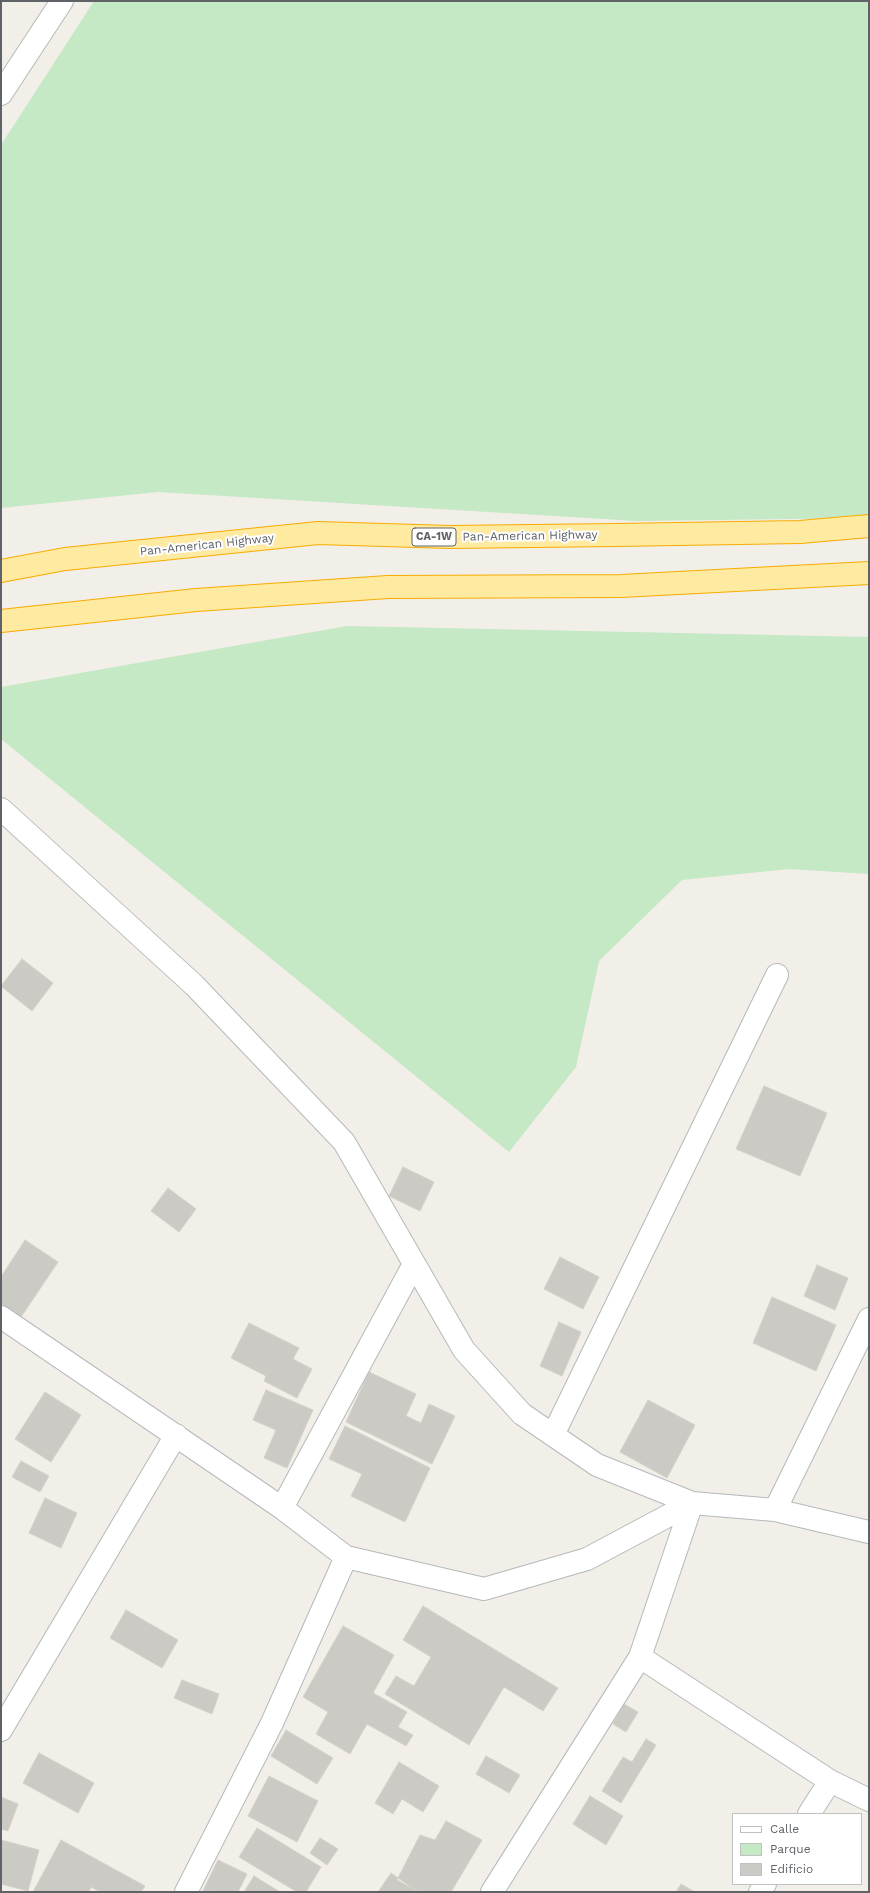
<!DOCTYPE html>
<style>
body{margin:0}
#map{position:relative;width:870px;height:1893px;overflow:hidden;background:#f1efe8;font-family:"Work Sans",sans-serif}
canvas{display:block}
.frame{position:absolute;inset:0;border:2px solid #5f6368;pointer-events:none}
.legend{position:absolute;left:732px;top:1813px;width:130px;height:72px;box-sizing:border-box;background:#fff;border:1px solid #bfc1c3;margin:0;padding:5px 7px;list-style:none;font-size:12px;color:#5f6368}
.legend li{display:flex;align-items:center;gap:8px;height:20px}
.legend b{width:20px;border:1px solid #bfc1c3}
</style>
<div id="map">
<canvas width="870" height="1893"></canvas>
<div class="frame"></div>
<ul class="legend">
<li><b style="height:5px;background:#fff"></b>Calle</li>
<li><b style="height:11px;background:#c5e8c5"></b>Parque</li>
<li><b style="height:11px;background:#cccac5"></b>Edificio</li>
</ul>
</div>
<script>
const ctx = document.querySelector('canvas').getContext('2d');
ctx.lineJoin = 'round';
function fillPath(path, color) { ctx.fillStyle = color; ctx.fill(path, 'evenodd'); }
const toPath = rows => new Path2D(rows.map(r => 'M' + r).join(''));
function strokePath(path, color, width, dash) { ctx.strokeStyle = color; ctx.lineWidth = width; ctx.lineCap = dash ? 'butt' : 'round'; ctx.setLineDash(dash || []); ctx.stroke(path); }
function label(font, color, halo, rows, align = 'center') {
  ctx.font = font + ' "Work Sans",sans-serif'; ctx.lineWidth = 4; ctx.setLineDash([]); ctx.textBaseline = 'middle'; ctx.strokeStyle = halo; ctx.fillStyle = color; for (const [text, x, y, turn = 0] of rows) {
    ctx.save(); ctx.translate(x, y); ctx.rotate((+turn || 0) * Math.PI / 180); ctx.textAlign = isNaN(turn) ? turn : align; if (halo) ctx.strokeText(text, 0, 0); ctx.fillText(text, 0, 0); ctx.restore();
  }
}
const green = toPath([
 [94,1,869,1,869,518,637,521,158,492,1,508,1,145],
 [347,626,869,637,869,874,789,869,682,880,599,961,576,1067,509,1152,1,739,1,687]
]);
const building = toPath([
 [22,959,53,983,32,1011,1,986,22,959],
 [764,1086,827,1113,800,1176,736,1149,764,1086],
 [403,1167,434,1182,420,1211,389,1196,403,1167],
 [168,1188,196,1209,179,1232,151,1211,168,1188],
 [25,1240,58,1262,21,1317,1,1304,1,1277,25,1240],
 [560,1257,599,1277,583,1309,544,1289,560,1257],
 [817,1265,848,1278,835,1310,804,1296,817,1265],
 [772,1297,836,1325,816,1371,753,1343,772,1297],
 [559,1322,581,1332,562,1376,540,1366,559,1322],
 [249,1323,299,1348,293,1359,312,1369,297,1398,264,1381,266,1376,231,1358,249,1323],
 [369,1372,416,1394,406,1416,421,1423,429,1404,455,1416,432,1464,346,1422,369,1372],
 [266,1390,313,1410,287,1468,264,1458,276,1430,253,1420,266,1390],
 [45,1392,81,1415,51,1462,15,1439,45,1392],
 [648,1400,695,1425,667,1478,620,1452,648,1400],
 [345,1426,430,1468,405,1522,351,1496,362,1474,329,1459,345,1426],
 [21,1461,49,1476,40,1492,12,1477,21,1461],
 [45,1498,77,1513,61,1548,29,1533,45,1498],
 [423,1606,558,1688,543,1711,504,1687,469,1745,385,1694,396,1676,414,1686,431,1657,403,1640,423,1606],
 [126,1610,178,1640,162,1668,110,1638,126,1610],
 [343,1626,394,1655,373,1693,407,1712,398,1727,413,1735,406,1746,367,1724,350,1754,316,1734,328,1712,303,1697,343,1626],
 [182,1680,219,1694,212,1714,174,1698,182,1680],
 [624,1704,638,1712,626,1732,613,1724,624,1704],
 [286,1730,333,1758,317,1784,271,1756,286,1730],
 [646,1739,656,1745,621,1803,602,1791,623,1757,632,1762,646,1739],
 [39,1753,94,1783,78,1813,23,1783,39,1753],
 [486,1756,520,1775,509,1793,476,1774,486,1756],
 [399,1762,439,1786,423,1812,402,1799,393,1814,375,1803,399,1762],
 [269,1776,318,1801,297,1842,248,1816,269,1776],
 [590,1796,623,1816,606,1845,573,1824,590,1796],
 [1,1797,18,1804,8,1831,1,1829,1,1797],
 [446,1821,482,1840,451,1892,419,1892,397,1880,420,1835,435,1840,446,1821],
 [257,1828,321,1867,306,1892,297,1892,239,1857,257,1828],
 [320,1838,338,1849,327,1865,310,1853,320,1838],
 [1,1840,39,1850,28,1891,1,1884,1,1840],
 [61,1840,145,1886,141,1892,100,1892,91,1887,89,1892,33,1892,61,1840],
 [218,1860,247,1874,238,1892,203,1891,218,1860],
 [391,1873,418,1892,378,1892,391,1873],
 [254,1876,280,1892,244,1892,254,1876],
 [681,1884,695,1892,676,1892,681,1884]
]);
const minor = toPath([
 [1,94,62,1],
 [1,809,194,985,344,1142,464,1350,522,1414,597,1465,692,1503,775,1510,869,1532],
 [1,1317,282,1508,346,1557,484,1589,587,1559,692,1503],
 [553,1435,777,975],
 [282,1508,414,1264],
 [775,1510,869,1319],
 [640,1657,830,1781,869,1800],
 [1,1730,176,1435],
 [809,1814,830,1781],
 [186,1892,272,1723,346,1557],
 [492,1892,640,1657,692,1503],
 [760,1892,765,1884]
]);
const trunk = toPath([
 [1,571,65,559,318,533,450,537,616,535,800,532,869,526],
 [1,621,196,600,388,587,621,586,869,573]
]);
const shields = [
 [434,537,44]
];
const shieldNames = [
 ["CA-1W",434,537]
];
const streetNames = [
 ["Pan-American Highway",530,536,-1],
 ["Pan-American Highway",207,545,-6]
];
fillPath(green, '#c5e8c5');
fillPath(building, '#cccac5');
strokePath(building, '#d6d1c6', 1);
strokePath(minor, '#b5b8bc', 24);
strokePath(trunk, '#f9ab00', 24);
strokePath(minor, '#fff', 22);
strokePath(trunk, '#feeaa1', 22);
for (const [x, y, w] of shields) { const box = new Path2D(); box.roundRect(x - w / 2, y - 9, w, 18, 3); ctx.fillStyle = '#fff'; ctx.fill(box); strokePath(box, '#5f6368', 1); }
label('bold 11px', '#5f6368', null, shieldNames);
label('12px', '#5f6368', '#fff', streetNames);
</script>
